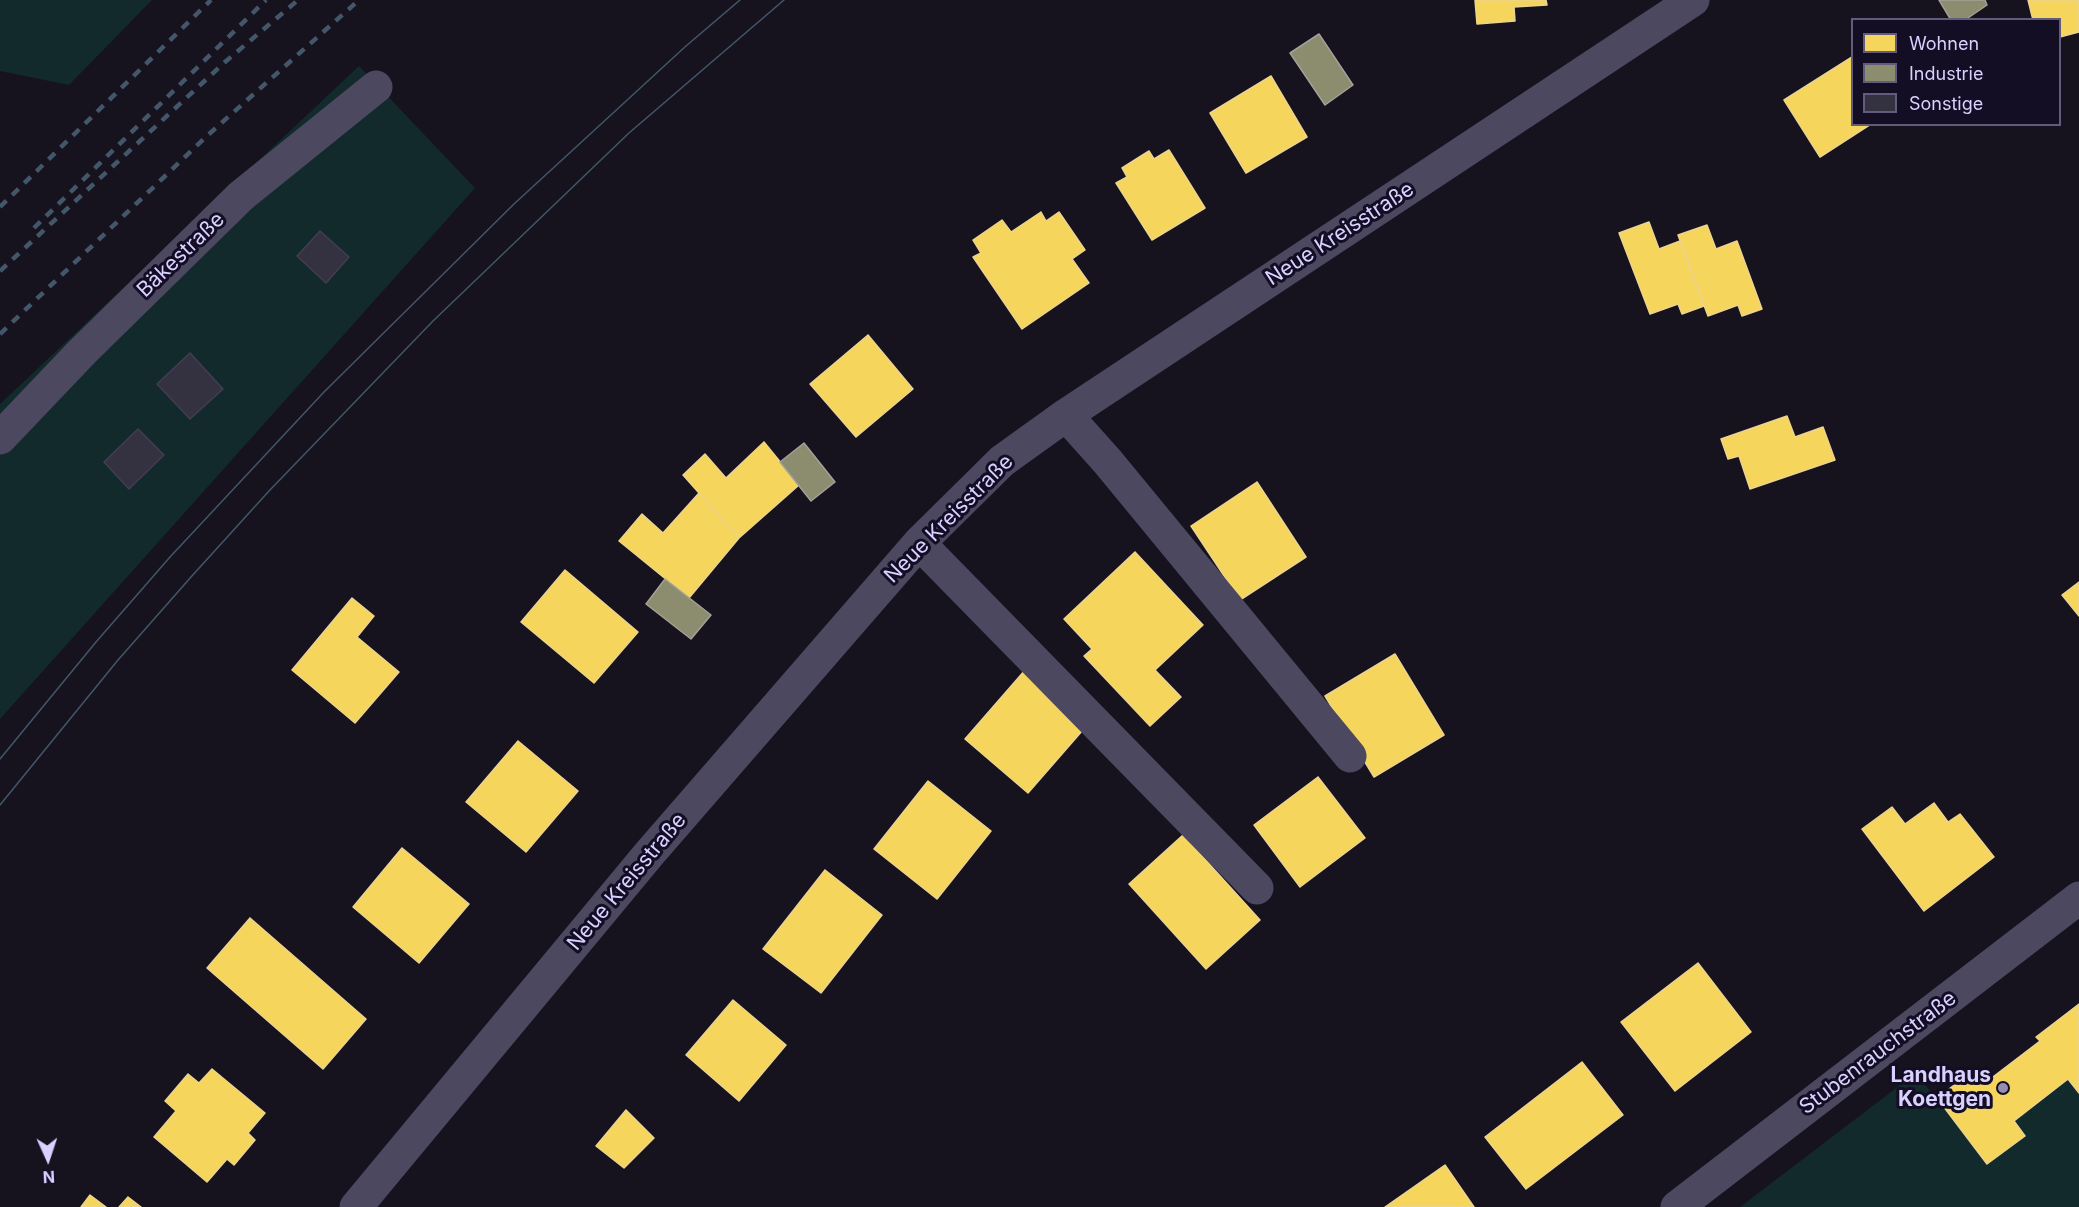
<!DOCTYPE html>
<meta charset="utf-8">
<style>
body{margin:0}
#map{position:relative;width:2079px;height:1207px;overflow:hidden;background:#16131f;font-family:Inter,sans-serif}
canvas{display:block}
.legend{position:absolute;left:1851px;top:18px;width:210px;height:108px;box-sizing:border-box;background:#130e24;border:2px solid #625c7c;margin:0;padding:8px 10px;list-style:none;font-size:18px;color:#d9d1ff}
.legend li{display:flex;align-items:center;gap:12px;height:30px}
.legend b{width:30px;border:2px solid #625c7c}
.north{position:absolute;left:18px;top:1129px;width:60px;height:60px;-webkit-text-stroke:4px #130e24;paint-order:stroke;rotate:177deg;font-size:16px;font-weight:700;line-height:24px;text-align:center;color:#d9d1ff}
.north::after{content:'';display:block;margin:auto;width:21px;height:27px;background:#d9d1ff;clip-path:polygon(50% 0,100% 100%,50% 72%,0 100%)}
</style>
<div id="map">
<canvas width="2079" height="1207"></canvas>
<ul class="legend">
<li><b style="height:16px;background:#f6d55c"></b>Wohnen</li>
<li><b style="height:16px;background:#8c8c6e"></b>Industrie</li>
<li><b style="height:16px;background:#343141"></b>Sonstige</li>
</ul>
<div class="north">N</div>
</div>
<script>
const ctx = document.querySelector('canvas').getContext('2d');
ctx.lineJoin = 'round';
function fillPath(path, color) { ctx.fillStyle = color; ctx.fill(path, 'evenodd'); }
const toPath = rows => new Path2D(rows.map(r => 'M' + r).join(''));
function strokePath(path, color, width, dash) { ctx.strokeStyle = color; ctx.lineWidth = width; ctx.lineCap = dash ? 'butt' : 'round'; ctx.setLineDash(dash || []); ctx.stroke(path); }
function label(font, color, halo, rows, align = 'center') {
  ctx.font = font + ' Inter,sans-serif'; ctx.lineWidth = 6; ctx.setLineDash([]); ctx.textBaseline = 'middle'; ctx.strokeStyle = halo; ctx.fillStyle = color; for (const [text, x, y, turn = 0] of rows) {
    ctx.save(); ctx.translate(x, y); ctx.rotate((+turn || 0) * Math.PI / 180); ctx.textAlign = isNaN(turn) ? turn : align; if (halo) ctx.strokeText(text, 0, 0); ctx.fillText(text, 0, 0); ctx.restore();
  }
}
const green = toPath([
 [0,0,152,0,69,85,0,71],
 [359,66,475,188,0,719,0,404],
 [1916,1073,1987,1164,2024,1136,2014,1121,2068,1079,2079,1093,2079,1207,1740,1207]
]);
const homes = toPath([
 [1475,0,1546,0,1547,5,1514,7,1515,21,1477,24,1475,0],
 [2028,0,2079,0,2079,32,2060,37,2060,20,2033,20,2028,0],
 [1852,57,1852,124,1871,124,1820,157,1784,100,1852,57],
 [1271,76,1307,137,1246,173,1210,113,1271,76],
 [1169,150,1205,208,1152,240,1116,183,1127,177,1122,168,1149,151,1154,159,1169,150],
 [1041,212,1046,221,1059,212,1085,250,1072,259,1089,283,1022,329,973,257,981,253,973,240,1002,220,1011,232,1041,212],
 [1649,222,1659,249,1680,241,1704,306,1682,314,1678,304,1650,314,1619,233,1649,222],
 [1707,225,1716,249,1737,241,1762,309,1742,316,1738,305,1708,316,1678,235,1707,225],
 [868,335,913,389,856,437,810,384,868,335],
 [1787,416,1795,437,1823,427,1835,460,1750,489,1739,456,1728,459,1721,439,1787,416],
 [764,442,799,485,739,538,683,475,705,454,726,478,764,442],
 [1257,482,1306,557,1240,600,1191,526,1257,482],
 [699,493,739,538,689,598,619,541,642,514,663,533,699,493],
 [1135,552,1203,625,1155,670,1181,697,1150,726,1084,656,1092,649,1064,619,1135,552],
 [565,570,638,632,594,683,521,622,565,570],
 [2079,582,2079,616,2062,595,2079,582],
 [352,598,374,616,357,637,399,672,355,723,292,670,352,598],
 [1395,654,1444,735,1374,777,1325,696,1395,654],
 [1026,669,1089,723,1028,793,965,739,1026,669],
 [518,741,578,791,526,852,466,802,518,741],
 [1318,777,1365,838,1300,887,1254,825,1318,777],
 [928,781,991,831,937,899,874,849,928,781],
 [1934,803,1948,822,1960,814,1994,857,1924,911,1862,829,1892,807,1905,824,1934,803],
 [1183,835,1260,920,1206,969,1129,884,1183,835],
 [402,848,469,904,419,963,353,907,402,848],
 [825,870,882,915,821,993,763,949,825,870],
 [250,918,366,1019,323,1069,207,968,250,918],
 [1698,963,1751,1032,1675,1091,1621,1022,1698,963],
 [733,1000,786,1045,739,1101,686,1055,733,1000],
 [2079,1004,2079,1093,2068,1079,2014,1121,2025,1136,1987,1164,1937,1098,1974,1070,1985,1083,2040,1041,2036,1037,2079,1004],
 [1582,1062,1623,1115,1526,1189,1485,1137,1582,1062],
 [212,1069,265,1113,248,1133,255,1140,234,1165,227,1159,207,1182,154,1137,176,1111,165,1101,188,1074,199,1083,212,1069],
 [626,1110,654,1138,624,1168,596,1146,626,1110],
 [1445,1165,1474,1207,1385,1207,1445,1165],
 [90,1195,106,1207,81,1207,90,1195],
 [128,1197,141,1207,119,1207,128,1197]
]);
const industry = toPath([
 [1939,0,1985,0,1987,5,1965,20,1951,20,1939,0],
 [1319,34,1353,85,1325,105,1290,53,1319,34],
 [804,443,835,482,811,501,780,462,804,443],
 [665,579,711,615,691,639,646,604,665,579]
]);
const building = toPath([
 [320,231,349,257,326,283,297,256,320,231],
 [190,353,223,389,190,419,157,384,190,353],
 [138,429,164,455,129,489,104,462,138,429]
]);
const minor = toPath([
 [1066,415,1108,462,1350,756],
 [0,438,82,352,241,196,376,87],
 [919,543,1257,888],
 [356,1207,649,854,919,543,1002,461,1066,415,1693,0],
 [1677,1207,2079,898]
]);
const tram = toPath([
 [0,759,96,642,170,557,324,392,514,204,686,46,740,0],
 [0,805,118,660,191,577,269,491,433,321,629,133,784,0]
]);
const rail = toPath([
 [0,207,211,0],
 [34,228,266,0],
 [0,271,225,62,298,0],
 [0,334,208,135,359,0]
]);
const markers = [
 [2003,1088,6,"#958eb1"]
];
const streetNames = [
 ["Neue Kreisstraße",1340,234,-33],
 ["Bäkestraße",181,255,-44],
 ["Neue Kreisstraße",949,519,-45],
 ["Neue Kreisstraße",627,882,-50],
 ["Stubenrauchstraße",1878,1053,-37]
];
const poiNames = [
 ["Landhaus",1991,1076],
 ["Koettgen",1991,1100]
];
fillPath(green, '#122a2c');
fillPath(homes, '#f6d55c');
strokePath(homes, '#edd48d', 1.5);
fillPath(industry, '#8c8c6e');
strokePath(industry, '#a3a19a', 1.5);
fillPath(building, '#343141');
strokePath(building, '#433d53', 1.5);
strokePath(minor, '#4b4860', 33);
strokePath(tram, '#43566a', 1.5);
strokePath(rail, '#43566a', 4.5, [9, 8]);
for (const [x, y, r, color] of markers) { const dot = new Path2D(); dot.arc(x, y, r, 0, 2 * Math.PI); ctx.fillStyle = color; ctx.fill(dot); strokePath(dot, '#130e24', 2); }
label('21px', '#d9d1ff', '#130e24', streetNames);
label('bold 21px', '#d9d1ff', '#130e24', poiNames, 'right');
</script>
